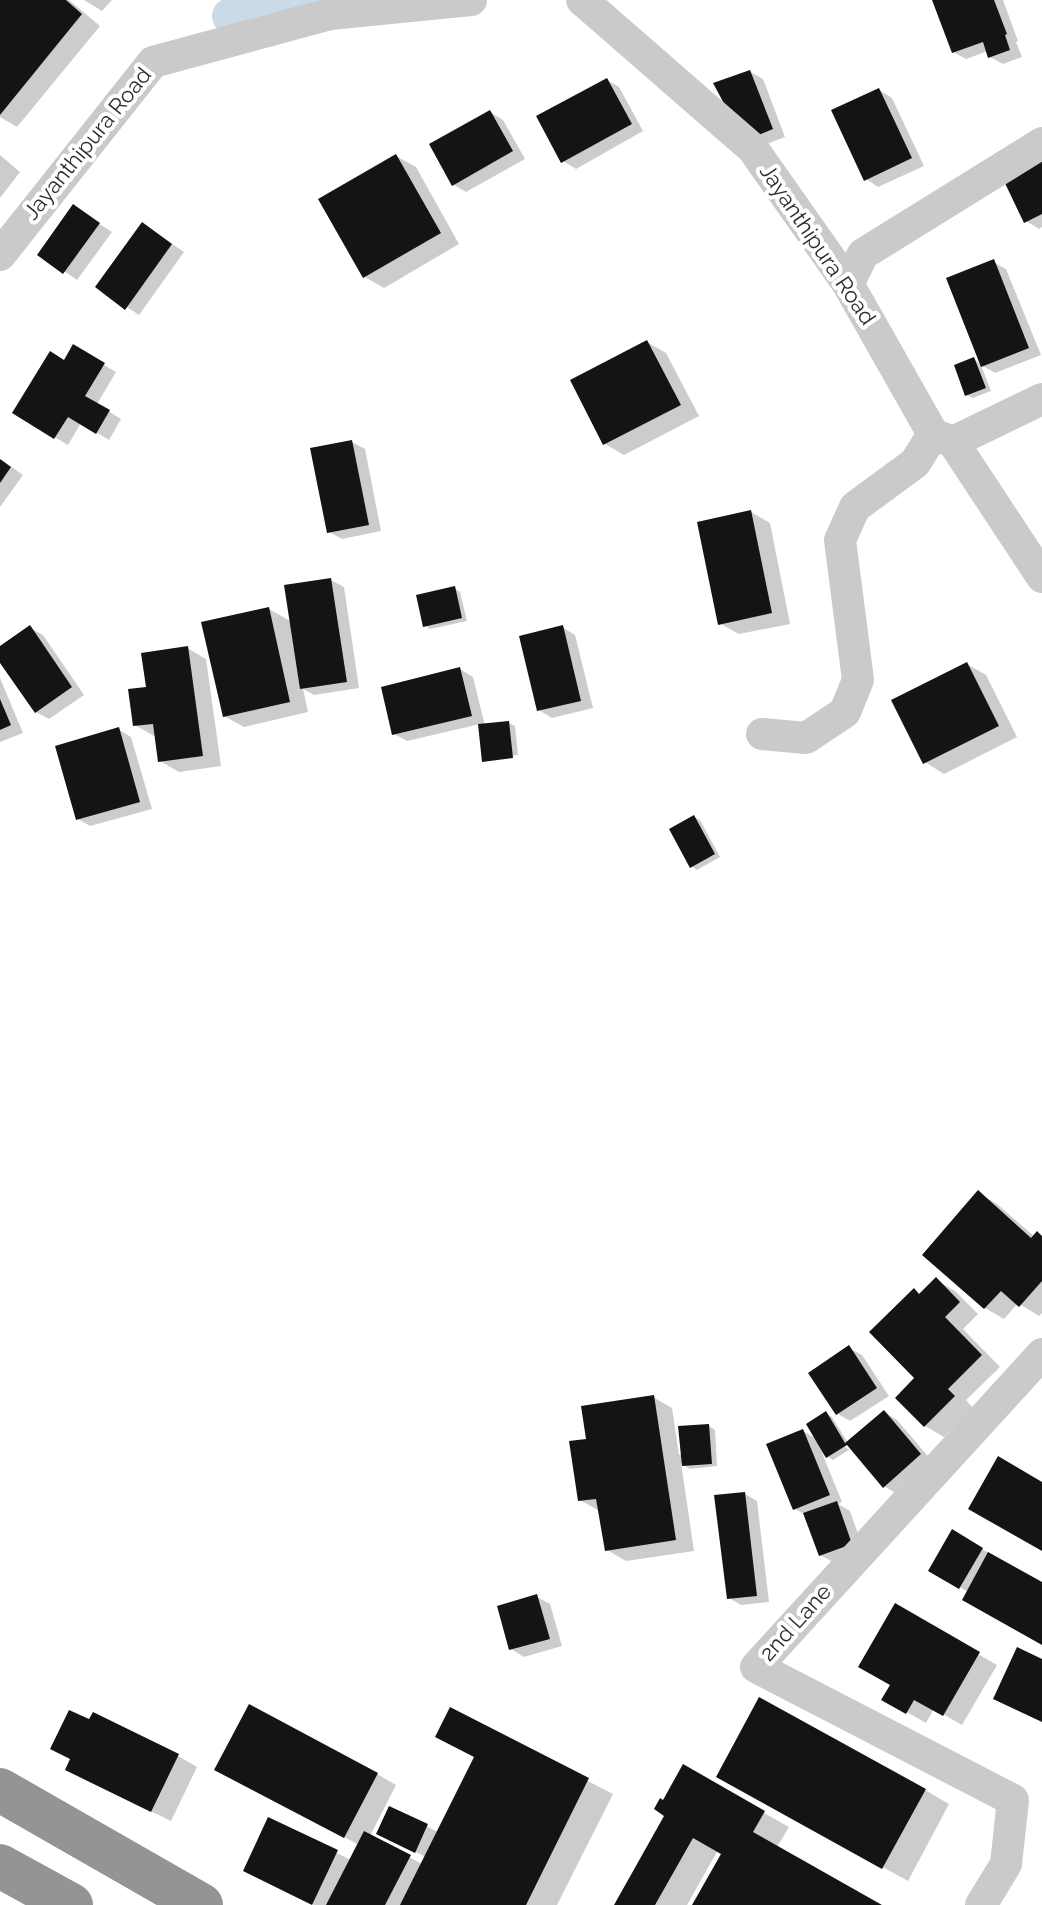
<!DOCTYPE html>
<style>
body{margin:0}
canvas{display:block;background:#fff}
</style>
<canvas width="1042" height="1905"></canvas>
<script>
const ctx = document.querySelector('canvas').getContext('2d');
ctx.lineJoin = 'round';
function fillPath(path, color) { ctx.fillStyle = color; ctx.fill(path, 'evenodd'); }
const toPath = rows => new Path2D(rows.map(r => 'M' + r).join(''));
function strokePath(path, color, width, dash) { ctx.strokeStyle = color; ctx.lineWidth = width; ctx.lineCap = dash ? 'butt' : 'round'; ctx.setLineDash(dash || []); ctx.stroke(path); }
function label(font, color, halo, rows, align = 'center') {
  ctx.font = font + ' Raleway,sans-serif'; ctx.lineWidth = 8; ctx.setLineDash([]); ctx.textBaseline = 'middle'; ctx.strokeStyle = halo; ctx.fillStyle = color; for (const [text, x, y, turn = 0] of rows) {
    ctx.save(); ctx.translate(x, y); ctx.rotate((+turn || 0) * Math.PI / 180); ctx.textAlign = isNaN(turn) ? turn : align; if (halo) ctx.strokeText(text, 0, 0); ctx.fillText(text, 0, 0); ctx.restore();
  }
}
const shadow = toPath([
 [0,0,69,0,100,26,17,127,0,117],
 [84,0,112,0,102,11],
 [934,0,1003,0,1018,41,1016,42,1022,57,1003,64,990,57,988,51,966,59,953,52],
 [750,72,763,79,785,137,759,147],
 [607,80,619,87,643,131,576,169,563,161],
 [879,90,892,98,924,166,878,187,866,179],
 [490,112,503,120,525,159,466,192,454,185],
 [0,155,20,172,0,198],
 [396,156,416,167,459,244,384,288,365,277],
 [1042,161,1042,227,1039,229,1026,221],
 [84,214,112,232,77,280,39,254],
 [155,232,184,252,139,315,97,287],
 [993,262,1006,269,1041,355,995,373,981,365,991,391,973,398,967,395,974,359,981,364],
 [647,342,666,353,699,416,624,455,605,444],
 [74,347,116,372,97,404,121,419,109,440,81,423,68,445,14,413,65,362],
 [352,442,365,449,381,531,342,539,329,532],
 [0,459,23,475,0,507],
 [751,512,770,523,790,624,739,634,719,623],
 [331,580,344,587,359,688,314,695,303,689,308,712,244,727,224,716,269,609,292,622],
 [454,588,460,592,467,621,430,629,425,625],
 [562,627,575,635,593,708,552,718,539,710],
 [30,628,43,635,84,695,49,719,36,712,0,659,0,648],
 [187,648,206,659,221,766,179,772,160,761,157,736,154,736,135,725,148,688],
 [967,664,986,675,1017,737,944,774,925,762],
 [460,669,473,677,485,726,509,723,515,726,518,755,487,759,487,762,484,760,480,724,407,741,394,734],
 [0,678,23,733,0,742],
 [118,729,131,737,152,809,90,826,78,819],
 [694,817,700,820,720,857,697,870,691,866],
 [978,1193,997,1204,1035,1237,1042,1237,1042,1313,1039,1316,1018,1303,1004,1319,985,1308,924,1255],
 [936,1280,955,1291,978,1314,963,1329,1000,1367,966,1400,973,1408,944,1437,925,1426,917,1378,914,1291,921,1295],
 [849,1348,862,1355,889,1396,850,1421,838,1414],
 [653,1397,672,1408,679,1455,683,1454,709,1426,715,1430,717,1466,690,1469,681,1463,694,1551,626,1561,607,1550,601,1512,580,1500,588,1440],
 [884,1412,897,1420,933,1462,897,1494,884,1486,852,1448,833,1460,822,1453,842,1502,838,1504,850,1511,864,1551,833,1562,820,1555,806,1515,795,1509,803,1431,817,1439,826,1414,832,1417,848,1443],
 [839,1439,849,1444,850,1450,837,1442],
 [745,1494,757,1501,769,1602,741,1605,729,1598],
 [953,1532,1042,1584,1042,1643,968,1592,931,1570],
 [537,1597,550,1604,562,1646,524,1657,511,1649],
 [895,1606,997,1665,962,1725,934,1709,926,1723,884,1699,892,1685],
 [450,1710,613,1794,557,1905,314,1905,258,1878,269,1820,351,1860,359,1845,235,1780,377,1774,396,1785,370,1836,422,1864,426,1857,391,1840,390,1808,438,1832,476,1758],
 [178,1756,197,1767,171,1821,87,1780],
 [683,1767,789,1827,777,1847,878,1905,694,1905,723,1853,718,1850,687,1905,617,1905,667,1816,664,1802],
 [743,1790,925,1790,949,1804,908,1881]
]);
const canal = toPath([
 [230,16,342,0]
]);
const building = toPath([
 [0,0,66,0,82,14,0,115],
 [932,0,994,0,1007,34,1005,35,1010,50,988,58,983,42,952,53],
 [750,70,773,129,744,141,713,83],
 [607,78,632,124,561,163,536,116],
 [879,88,912,158,864,181,831,110],
 [490,110,513,151,452,186,429,144],
 [396,154,441,233,363,278,318,199],
 [1042,159,1042,214,1024,223,1002,177],
 [73,204,100,223,63,274,37,255],
 [142,222,172,244,125,310,95,287],
 [994,259,1029,348,981,367,946,278],
 [647,340,681,405,603,445,570,380],
 [73,344,105,363,85,396,110,410,96,434,68,417,54,439,12,413,50,351,64,360],
 [974,357,986,388,965,396,954,365],
 [352,440,369,525,327,533,310,448],
 [0,459,11,467,0,483],
 [751,510,772,613,718,625,697,522],
 [331,578,347,682,300,689,284,585],
 [455,586,462,618,423,627,416,595],
 [269,607,290,702,223,717,201,622],
 [30,625,72,687,35,713,0,663,0,646],
 [563,625,581,701,537,711,519,636],
 [188,646,203,756,158,762,153,724,133,726,128,689,146,687,141,653],
 [967,662,999,726,923,764,891,700],
 [460,667,472,716,392,735,381,687],
 [0,699,11,725,0,730],
 [509,721,513,758,482,762,478,724],
 [119,727,140,802,76,820,55,746],
 [694,815,715,854,690,868,669,829],
 [978,1190,1031,1238,1037,1231,1042,1236,1042,1281,1019,1307,1001,1291,984,1309,922,1255],
 [936,1277,960,1302,945,1317,982,1355,948,1389,955,1396,924,1427,895,1398,914,1378,869,1332,914,1288,919,1294],
 [849,1345,877,1388,836,1415,808,1373],
 [654,1395,676,1540,605,1551,596,1499,578,1501,569,1441,586,1439,581,1406],
 [884,1410,921,1454,883,1488,847,1445,826,1458,806,1424,826,1411,845,1443],
 [709,1424,712,1464,682,1466,678,1426],
 [803,1429,830,1495,793,1510,766,1444],
 [998,1456,1042,1482,1042,1551,968,1509],
 [745,1492,757,1596,727,1599,714,1495],
 [837,1501,852,1544,819,1556,803,1513],
 [952,1529,983,1548,959,1589,928,1571],
 [988,1552,1042,1582,1042,1645,962,1600],
 [537,1594,550,1639,509,1650,497,1606],
 [895,1603,980,1652,943,1716,914,1700,906,1714,881,1700,890,1685,858,1667],
 [1017,1647,1042,1659,1042,1722,993,1699],
 [759,1697,926,1789,882,1869,716,1777],
 [249,1704,378,1773,344,1838,214,1770],
 [450,1707,589,1778,526,1905,400,1905,474,1757,435,1737],
 [69,1710,89,1719,93,1712,179,1754,151,1812,65,1770,70,1759,50,1749],
 [683,1764,765,1811,753,1832,882,1905,692,1905,721,1854,693,1838,655,1905,614,1905,664,1816,654,1809,660,1798,663,1800],
 [389,1806,428,1824,415,1853,376,1834],
 [268,1817,338,1850,312,1905,243,1871],
 [364,1831,411,1855,385,1905,326,1905]
]);
const street = toPath([
 [582,0,753,149,848,284,933,434,953,442,1042,399],
 [0,255,153,62,330,14,471,0],
 [848,284,863,254,1042,143],
 [953,442,1042,577],
 [762,734,806,738,845,712,858,680,840,540,855,507,915,463,933,434],
 [981,1905,1006,1864,1013,1800,756,1667,1042,1354]
]);
const highway = toPath([
 [0,1790,201,1905],
 [0,1866,71,1905]
]);
const streetNames = [
 ["Jayanthipura Road",88,144,-51],
 ["Jayanthipura Road",817,245,56],
 ["2nd Lane",796,1623,-48]
];
fillPath(shadow, '#0003');
strokePath(canal, '#c9dae9', 36);
fillPath(building, '#141414');
strokePath(street, '#cacaca', 32);
strokePath(highway, '#949494', 44);
label('22px', '#2d2d2d', '#fff', streetNames);
</script>
